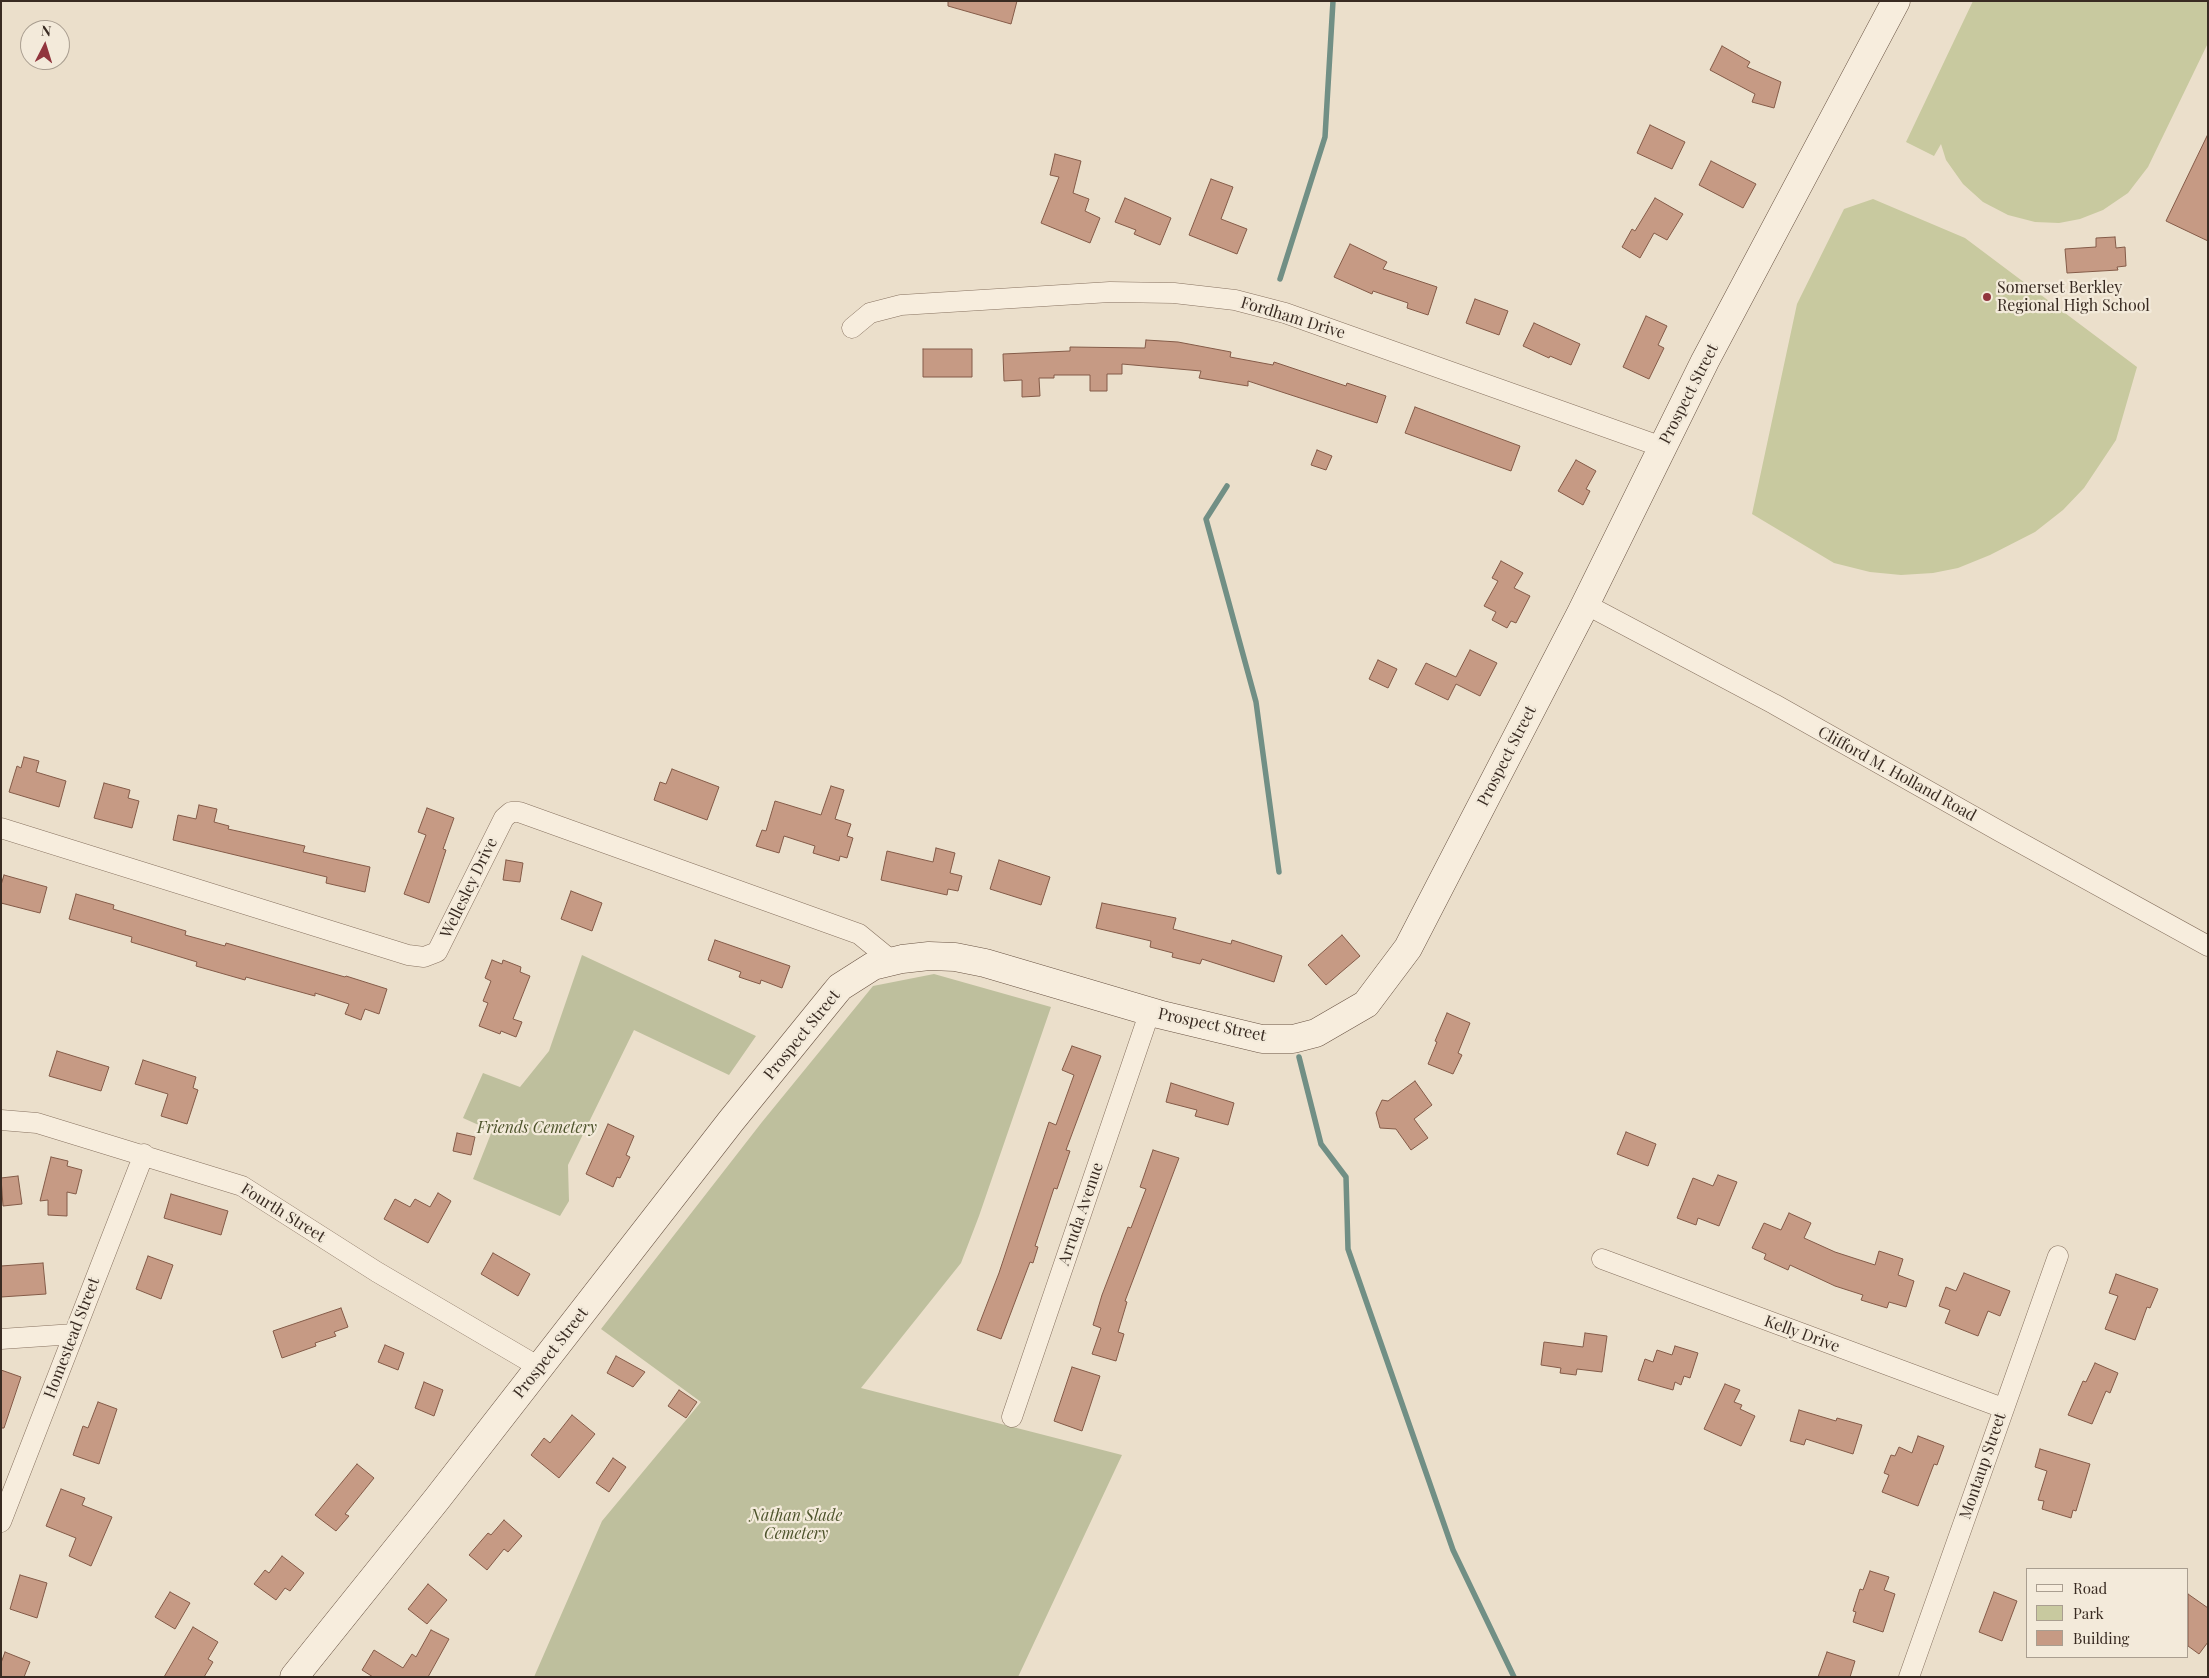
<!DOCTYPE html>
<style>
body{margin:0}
#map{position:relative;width:2209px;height:1678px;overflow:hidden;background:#ebdfcb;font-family:"Playfair Display",serif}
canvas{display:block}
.frame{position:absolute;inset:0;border:2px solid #392b22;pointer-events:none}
.legend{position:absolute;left:2026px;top:1568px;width:162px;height:90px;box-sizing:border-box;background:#f3eada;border:1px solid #a99e90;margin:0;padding:6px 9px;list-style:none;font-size:15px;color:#392b22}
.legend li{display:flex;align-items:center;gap:10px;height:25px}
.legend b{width:25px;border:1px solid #a99e90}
.north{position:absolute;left:20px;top:20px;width:50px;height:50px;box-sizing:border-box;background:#f3eada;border:1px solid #a99e90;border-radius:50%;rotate:5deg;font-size:14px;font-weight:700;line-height:20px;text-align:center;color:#392b22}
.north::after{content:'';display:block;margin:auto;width:18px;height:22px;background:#91353d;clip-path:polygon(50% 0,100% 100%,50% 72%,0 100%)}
</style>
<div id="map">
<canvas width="2209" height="1678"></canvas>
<div class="frame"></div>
<ul class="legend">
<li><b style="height:6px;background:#f7eddd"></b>Road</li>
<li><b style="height:14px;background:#c8c99f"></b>Park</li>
<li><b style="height:14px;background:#c69a84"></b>Building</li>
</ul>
<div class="north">N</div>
</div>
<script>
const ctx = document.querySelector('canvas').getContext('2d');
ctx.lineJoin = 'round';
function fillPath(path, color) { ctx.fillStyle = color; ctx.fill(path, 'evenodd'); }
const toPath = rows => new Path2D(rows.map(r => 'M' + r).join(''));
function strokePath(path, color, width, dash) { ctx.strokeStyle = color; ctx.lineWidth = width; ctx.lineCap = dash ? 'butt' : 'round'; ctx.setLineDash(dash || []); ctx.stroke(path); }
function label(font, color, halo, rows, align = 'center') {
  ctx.font = font + ' "Playfair Display",serif'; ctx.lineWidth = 4.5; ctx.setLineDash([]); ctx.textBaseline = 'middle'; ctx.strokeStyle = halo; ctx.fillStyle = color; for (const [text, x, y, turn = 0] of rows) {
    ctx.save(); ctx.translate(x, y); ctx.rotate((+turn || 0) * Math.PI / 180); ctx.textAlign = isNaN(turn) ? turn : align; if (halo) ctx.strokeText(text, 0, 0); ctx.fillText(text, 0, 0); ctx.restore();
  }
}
const green = toPath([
 [1973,1,2208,1,2208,43,2148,167,2128,193,2103,210,2080,219,2059,223,2035,222,2008,215,1983,202,1963,184,1946,160,1941,144,1934,156,1906,142],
 [1873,199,1965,238,2137,367,2116,440,2084,488,2063,510,2035,532,1990,555,1958,568,1933,573,1901,575,1870,572,1834,563,1752,514,1797,304,1844,209]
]);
const cemetery = toPath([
 [582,955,756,1036,729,1075,634,1030,568,1165,569,1201,560,1216,473,1179,492,1131,463,1118,483,1073,520,1087,549,1051],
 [934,974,1051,1007,979,1216,961,1263,861,1388,1122,1455,1018,1677,534,1677,602,1521,701,1402,601,1329,762,1122,873,986]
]);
const stream = toPath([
 [1280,279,1325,137,1333,1],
 [1227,486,1206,519,1256,702,1279,872],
 [1299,1057,1321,1144,1346,1177,1348,1249,1453,1550,1514,1677]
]);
const building = toPath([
 [948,1,1017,1,1011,24,948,6,948,1],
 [1722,46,1750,62,1747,67,1781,82,1774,108,1752,102,1755,94,1710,70,1722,46],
 [1650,125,1685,142,1672,169,1637,153,1650,125],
 [2208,134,2208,241,2166,221,2208,134],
 [1055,154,1081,161,1073,193,1089,199,1085,211,1100,218,1090,243,1041,223,1059,177,1050,175,1055,154],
 [1711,161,1756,184,1743,208,1699,185,1711,161],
 [1211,179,1233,187,1221,219,1247,229,1237,254,1189,235,1211,179],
 [1125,198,1171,218,1160,245,1134,234,1136,230,1115,222,1125,198],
 [1655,198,1683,214,1667,240,1654,233,1640,258,1622,247,1632,229,1635,231,1655,198],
 [2115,237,2116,248,2125,247,2126,266,2117,267,2118,270,2067,273,2065,249,2096,247,2096,238,2115,237],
 [1350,244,1387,262,1383,269,1437,287,1428,315,1407,308,1408,303,1373,291,1372,294,1334,277,1350,244],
 [1475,299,1508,311,1499,335,1466,323,1475,299],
 [1646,316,1667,326,1658,345,1664,348,1649,379,1623,367,1646,316],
 [1534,323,1580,344,1571,365,1550,356,1549,358,1523,346,1534,323],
 [1146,340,1178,342,1231,352,1230,357,1273,365,1274,362,1346,386,1347,383,1386,396,1377,423,1248,381,1248,386,1199,378,1201,371,1122,364,1122,374,1107,374,1107,391,1090,391,1090,375,1054,375,1054,378,1039,378,1040,396,1022,397,1022,380,1004,381,1003,354,1070,351,1070,347,1145,348,1146,340],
 [923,349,972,349,972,377,923,377,923,349],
 [1415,407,1520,446,1511,471,1405,433,1415,407],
 [1317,450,1332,456,1326,470,1311,465,1317,450],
 [1576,460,1596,471,1586,489,1590,491,1583,505,1558,491,1576,460],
 [1501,561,1523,573,1514,588,1530,596,1516,623,1511,621,1507,628,1492,620,1496,612,1484,606,1498,581,1492,578,1501,561],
 [1470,650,1497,663,1480,696,1456,684,1448,700,1415,684,1426,663,1456,677,1470,650],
 [1378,660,1397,669,1388,688,1369,679,1378,660],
 [24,757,39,761,36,772,66,781,59,807,9,792,17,766,21,768,24,757],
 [672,769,719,787,707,820,654,800,660,782,666,784,672,769],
 [104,783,130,790,128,798,139,801,132,828,94,818,104,783],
 [831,786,844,790,835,819,851,824,847,836,853,838,847,858,840,856,839,861,813,853,815,846,784,836,779,853,756,846,762,830,766,831,775,801,821,815,831,786],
 [199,805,217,809,214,822,229,826,228,829,305,846,303,852,370,867,365,892,326,883,327,877,173,840,178,815,196,819,199,805],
 [427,808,454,818,443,849,446,850,429,903,404,894,426,835,418,832,427,808],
 [936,848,955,853,950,873,962,876,958,891,948,889,947,895,881,880,887,851,933,862,936,848],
 [506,860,523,863,520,882,503,880,506,860],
 [999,860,1050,877,1041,905,990,889,999,860],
 [4,875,47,887,40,913,1,903,1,885,4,875],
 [571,891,602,903,592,931,561,919,571,891],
 [76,894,114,905,113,909,186,931,185,935,225,946,226,943,345,977,346,976,387,989,379,1014,365,1009,361,1020,345,1014,349,1004,315,993,315,996,246,977,245,980,196,966,197,962,131,942,132,937,69,919,76,894],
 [1102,903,1176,918,1173,929,1231,944,1232,940,1282,956,1274,982,1202,959,1200,964,1172,957,1173,953,1150,947,1151,941,1096,928,1102,903],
 [1342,935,1360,956,1326,985,1308,965,1342,935],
 [715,940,790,966,782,988,761,980,760,984,739,977,741,972,708,960,715,940],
 [492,960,502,964,503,960,521,967,520,972,530,976,513,1019,522,1022,516,1037,501,1031,500,1034,479,1026,488,1003,483,1001,491,981,485,978,492,960],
 [1447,1013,1470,1023,1458,1053,1462,1055,1453,1074,1428,1064,1437,1042,1435,1041,1447,1013],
 [1072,1046,1101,1056,1066,1150,1070,1151,1057,1189,1054,1188,1035,1246,1038,1247,1033,1263,1030,1262,1001,1339,977,1330,999,1273,1049,1122,1056,1125,1074,1075,1062,1070,1072,1046],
 [57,1051,109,1067,101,1091,49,1076,57,1051],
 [143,1060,196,1077,193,1088,198,1090,187,1124,161,1116,168,1094,135,1084,143,1060],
 [1415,1081,1432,1105,1414,1119,1428,1138,1411,1150,1396,1129,1380,1128,1376,1113,1382,1100,1388,1101,1415,1081],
 [1171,1083,1234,1103,1228,1125,1195,1116,1197,1110,1166,1102,1171,1083],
 [608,1124,634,1136,626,1155,630,1157,620,1178,617,1177,613,1187,586,1174,608,1124],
 [1626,1132,1656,1144,1648,1166,1617,1154,1626,1132],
 [457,1133,475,1137,471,1155,453,1151,457,1133],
 [1153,1150,1179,1158,1125,1301,1127,1302,1118,1332,1124,1334,1116,1361,1092,1354,1101,1328,1093,1325,1102,1295,1128,1227,1131,1228,1146,1189,1140,1187,1153,1150],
 [51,1157,68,1161,67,1166,82,1170,76,1194,67,1192,67,1216,48,1215,48,1200,40,1201,51,1157],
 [1718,1175,1737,1182,1719,1226,1698,1218,1696,1225,1677,1218,1693,1178,1713,1186,1718,1175],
 [18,1176,22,1204,3,1206,1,1178,18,1176],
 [438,1193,451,1201,428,1243,384,1219,395,1199,410,1207,415,1199,430,1207,438,1193],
 [171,1194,228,1211,221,1235,164,1218,171,1194],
 [1789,1213,1811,1223,1804,1238,1835,1252,1875,1265,1879,1251,1903,1259,1898,1275,1914,1281,1906,1307,1889,1302,1887,1308,1861,1300,1863,1295,1835,1286,1790,1265,1788,1270,1764,1259,1766,1254,1752,1248,1764,1223,1781,1230,1789,1213],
 [493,1253,530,1274,518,1296,481,1274,493,1253],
 [148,1256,173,1265,161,1299,136,1289,148,1256],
 [43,1263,46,1294,1,1297,1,1266,43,1263],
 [1964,1273,2010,1291,2000,1316,1988,1311,1978,1336,1945,1323,1950,1310,1939,1306,1946,1287,1956,1291,1964,1273],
 [2116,1274,2158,1289,2150,1308,2147,1307,2135,1340,2105,1329,2118,1296,2109,1293,2116,1274],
 [341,1308,348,1327,334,1332,336,1336,315,1343,316,1346,282,1358,273,1331,341,1308],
 [1585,1333,1607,1336,1602,1372,1577,1369,1576,1375,1560,1373,1561,1368,1541,1365,1544,1342,1583,1347,1585,1333],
 [385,1345,404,1353,398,1370,378,1362,385,1345],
 [1675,1346,1698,1353,1690,1378,1684,1376,1681,1385,1675,1382,1673,1390,1638,1380,1645,1359,1653,1362,1657,1350,1672,1355,1675,1346],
 [616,1356,645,1372,633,1387,607,1373,616,1356],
 [2095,1363,2118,1373,2110,1393,2106,1391,2092,1424,2068,1415,2083,1381,2086,1382,2095,1363],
 [1072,1367,1100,1376,1082,1431,1054,1421,1072,1367],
 [1,1370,21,1377,4,1428,1,1428,1,1370],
 [424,1382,443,1390,434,1416,415,1408,424,1382],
 [1725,1384,1740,1390,1734,1402,1742,1405,1740,1409,1755,1416,1741,1446,1704,1429,1725,1384],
 [679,1390,697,1402,686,1418,668,1406,679,1390],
 [98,1402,117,1409,99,1464,73,1455,83,1426,88,1428,98,1402],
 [1799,1410,1836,1421,1837,1418,1862,1425,1853,1454,1806,1439,1804,1445,1790,1441,1799,1410],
 [572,1415,595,1434,559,1478,531,1455,544,1438,550,1443,572,1415],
 [1918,1436,1944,1446,1937,1465,1934,1464,1918,1506,1882,1492,1889,1475,1884,1473,1891,1455,1895,1456,1899,1447,1912,1453,1918,1436],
 [2040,1449,2090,1464,2076,1511,2073,1510,2071,1518,2042,1509,2044,1501,2038,1500,2047,1471,2035,1467,2040,1449],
 [613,1458,626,1467,609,1492,596,1483,613,1458],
 [357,1464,374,1478,345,1514,349,1516,336,1531,315,1515,357,1464],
 [61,1489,85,1498,82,1505,112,1517,91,1566,69,1556,76,1538,46,1526,61,1489],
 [504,1520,522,1536,508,1552,504,1549,487,1570,469,1555,488,1533,491,1535,504,1520],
 [282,1556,304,1573,290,1591,285,1588,276,1600,254,1584,265,1570,269,1573,282,1556],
 [1870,1571,1889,1577,1884,1590,1895,1594,1883,1632,1853,1622,1856,1612,1853,1611,1860,1589,1863,1590,1870,1571],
 [20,1575,47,1583,37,1618,10,1609,20,1575],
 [428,1584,447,1600,427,1624,408,1609,428,1584],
 [170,1592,190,1603,175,1629,155,1617,170,1592],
 [1994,1592,2017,1601,2002,1641,1979,1632,1994,1592],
 [2188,1594,2208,1608,2208,1642,2199,1654,2188,1646,2188,1594],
 [193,1627,218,1642,208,1659,213,1662,204,1677,164,1677,193,1627],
 [431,1630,449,1639,428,1677,373,1677,362,1670,374,1650,403,1668,412,1654,416,1657,431,1630],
 [5,1652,30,1662,24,1677,1,1677,1,1663,5,1652],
 [1827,1652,1855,1661,1850,1677,1818,1677,1827,1652]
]);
const street = toPath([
 [852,328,870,313,901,305,1110,292,1174,293,1235,300,1285,313,1662,447],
 [1585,604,1774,704,2001,832,2208,946],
 [1,828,408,955,424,957,437,952,504,818,511,812,519,812,859,934,892,961],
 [1,1120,37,1123,242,1186,377,1272,539,1367],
 [1602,1259,2003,1408],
 [1,1339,74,1334],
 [1012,1417,1150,1011],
 [1,1522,144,1154],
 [1909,1677,2058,1256]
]);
const secondary = toPath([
 [294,1677,437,1499,731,1121,835,993,840,987,873,966,902,959,929,956,955,957,985,963,1158,1014,1262,1039,1293,1039,1316,1033,1366,1004,1408,948,1581,613,1705,361,1896,1]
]);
const markers = [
 [1987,297,5,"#91353d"]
];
const poiNames = [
 ["Somerset Berkley",1997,288],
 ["Regional High School",1997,306]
];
const streetNames = [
 ["Fordham Drive",1293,318,17],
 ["Prospect Street",1689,394,-63],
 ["Prospect Street",1507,756,-63],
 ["Clifford M. Holland Road",1897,774,29],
 ["Wellesley Drive",469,888,-64],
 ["Prospect Street",1212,1025,12],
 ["Prospect Street",802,1035,-51],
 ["Fourth Street",283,1213,32],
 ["Arruda Avenue",1081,1214,-71],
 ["Kelly Drive",1802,1334,20],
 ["Homestead Street",72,1338,-69],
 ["Prospect Street",551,1353,-52],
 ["Montaup Street",1983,1466,-71]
];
const parkNames = [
 ["Friends Cemetery",537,1128],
 ["Nathan Slade",796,1516],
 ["Cemetery",796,1534]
];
fillPath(green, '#c8c99f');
fillPath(cemetery, '#bebf9d');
strokePath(stream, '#718f85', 5.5);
fillPath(building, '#c69a84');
strokePath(building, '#845b48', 1);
strokePath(street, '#877260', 21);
strokePath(secondary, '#695343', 29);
strokePath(street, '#f7eddd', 20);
strokePath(secondary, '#f7eddd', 28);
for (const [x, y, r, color] of markers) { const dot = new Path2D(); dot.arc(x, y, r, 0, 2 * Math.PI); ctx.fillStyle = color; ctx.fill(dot); strokePath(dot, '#f3eada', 2); }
label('16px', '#392b22', '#f3eada', poiNames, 'left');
label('16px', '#392b22', '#f3eada', streetNames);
label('italic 16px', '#4d532b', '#f3eada', parkNames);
</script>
